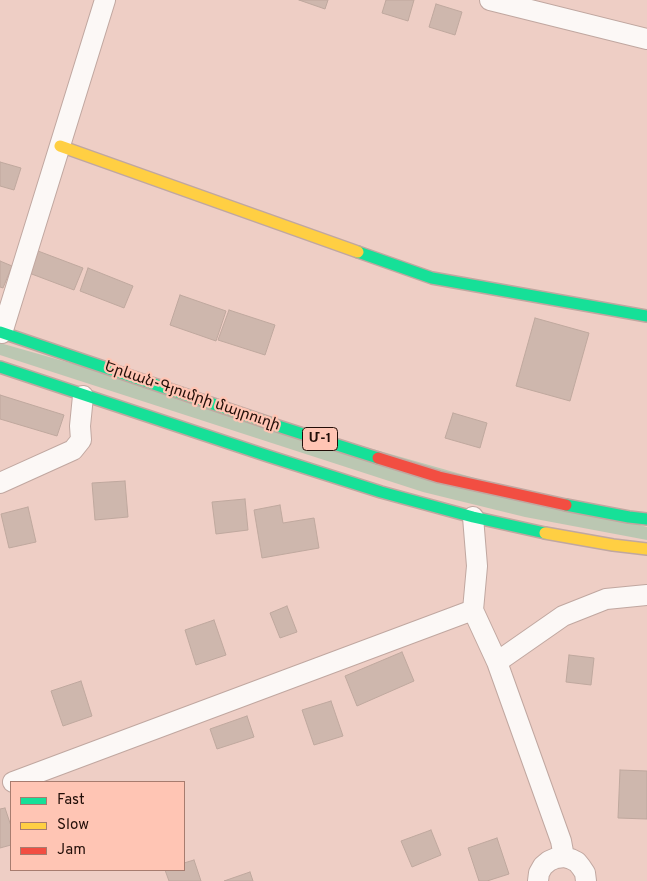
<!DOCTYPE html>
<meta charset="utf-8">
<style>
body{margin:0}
#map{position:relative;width:647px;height:881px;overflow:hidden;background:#eecec5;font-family:Overpass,sans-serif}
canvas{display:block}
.legend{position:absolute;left:10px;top:781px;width:175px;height:90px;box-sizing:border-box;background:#ffc5b4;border:1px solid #a77c6f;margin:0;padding:6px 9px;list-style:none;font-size:15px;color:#220e08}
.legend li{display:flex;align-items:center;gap:10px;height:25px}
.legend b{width:25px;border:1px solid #a77c6f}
</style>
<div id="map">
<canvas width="647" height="881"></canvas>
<ul class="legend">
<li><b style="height:6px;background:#16e098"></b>Fast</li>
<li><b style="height:6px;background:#ffcf43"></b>Slow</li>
<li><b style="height:6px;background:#f24e42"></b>Jam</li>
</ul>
</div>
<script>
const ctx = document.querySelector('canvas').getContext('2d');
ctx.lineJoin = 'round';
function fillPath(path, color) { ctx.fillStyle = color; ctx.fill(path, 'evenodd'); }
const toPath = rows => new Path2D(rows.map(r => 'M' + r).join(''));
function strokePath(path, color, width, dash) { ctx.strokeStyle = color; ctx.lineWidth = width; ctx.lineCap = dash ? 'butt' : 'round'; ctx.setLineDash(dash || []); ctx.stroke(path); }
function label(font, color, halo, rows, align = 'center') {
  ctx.font = font + ' Overpass,"Noto Sans Armenian",sans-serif'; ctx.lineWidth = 4.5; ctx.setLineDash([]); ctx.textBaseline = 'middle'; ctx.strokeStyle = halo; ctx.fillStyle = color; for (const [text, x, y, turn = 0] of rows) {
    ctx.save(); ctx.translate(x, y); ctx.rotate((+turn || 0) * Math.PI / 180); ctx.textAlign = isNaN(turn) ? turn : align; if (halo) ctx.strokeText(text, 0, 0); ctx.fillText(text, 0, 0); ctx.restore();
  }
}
const green = toPath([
 [0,343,647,527,647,540,525,517,423,492,0,355]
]);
const building = toPath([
 [299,0,328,0,325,9,299,0],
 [386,0,414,0,408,21,382,13,386,0],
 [436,4,462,12,455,35,429,27,436,4],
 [0,162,21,168,14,190,0,186,0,162],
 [38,251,83,268,74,290,29,273,38,251],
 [0,261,12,266,3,288,0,287,0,261],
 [88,268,133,286,124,308,80,291,88,268],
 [180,295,226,311,216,341,170,325,180,295],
 [229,310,275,325,265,355,218,340,229,310],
 [535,318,589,333,570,401,516,386,535,318],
 [0,395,64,415,57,436,0,419,0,395],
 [453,413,487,423,480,448,445,438,453,413],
 [125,481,128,517,95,520,92,483,125,481],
 [245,499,248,530,216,534,212,502,245,499],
 [280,505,283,523,314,518,319,548,262,558,254,510,280,505],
 [28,507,36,542,9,548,1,514,28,507],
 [287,606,297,632,280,638,270,613,287,606],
 [214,620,226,655,196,665,185,630,214,620],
 [402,652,414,681,357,706,345,676,402,652],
 [569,655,594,658,591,685,566,682,569,655],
 [81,681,92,716,63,726,51,691,81,681],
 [331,701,343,736,314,745,302,710,331,701],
 [247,716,254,737,217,749,210,729,247,716],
 [620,770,647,771,647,819,618,818,620,770],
 [5,808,11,826,11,845,0,848,0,809,5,808],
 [431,830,441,855,412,867,401,841,431,830],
 [497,838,509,874,487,881,479,881,468,848,497,838],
 [194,860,201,881,169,881,165,870,184,870,184,863,194,860],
 [250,872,253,881,224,881,250,872]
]);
const street = toPath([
 [490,0,647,39],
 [2,333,105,0],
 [0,483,73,450,81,440,80,426,83,396],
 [473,517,477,566,473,610,497,662,561,841,564,857],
 [497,662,563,616,606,599,647,595],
 [13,782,473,610],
 [538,881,539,873,543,866,549,861,556,858,564,857,571,859,577,862,581,867,585,873,586,881]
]);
const fast = toPath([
 [358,252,432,278,647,316],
 [0,332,281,427,378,458],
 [0,367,268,456,381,492,473,517,545,533],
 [566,505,629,517,647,519]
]);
const slow = toPath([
 [60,146,358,252],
 [545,533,613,545,647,549]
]);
const jam = toPath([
 [378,458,439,477,566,505]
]);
const shields = [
 [320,439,35]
];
const shieldNames = [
 ["Մ-1",320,439]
];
const streetNames = [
 ["Երևան-Գյումրի մայրուղի",192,397,19]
];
fillPath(green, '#bbc7b2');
fillPath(building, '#ceb7ad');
strokePath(building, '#bfa89e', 1);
strokePath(street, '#c0a7a0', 22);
strokePath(fast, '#c0a7a0', 14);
strokePath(slow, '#c0a7a0', 14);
strokePath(jam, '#c0a7a0', 14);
strokePath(street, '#fcf8f6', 20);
strokePath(fast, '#16e098', 11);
strokePath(slow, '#ffcf43', 11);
strokePath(jam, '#f24e42', 11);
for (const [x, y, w] of shields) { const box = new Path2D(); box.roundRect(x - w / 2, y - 11.5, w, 23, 4); ctx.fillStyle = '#ffc5b4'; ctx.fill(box); strokePath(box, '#220e08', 1); }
label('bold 14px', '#220e08', null, shieldNames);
label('15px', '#220e08', '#ffc5b4', streetNames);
</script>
